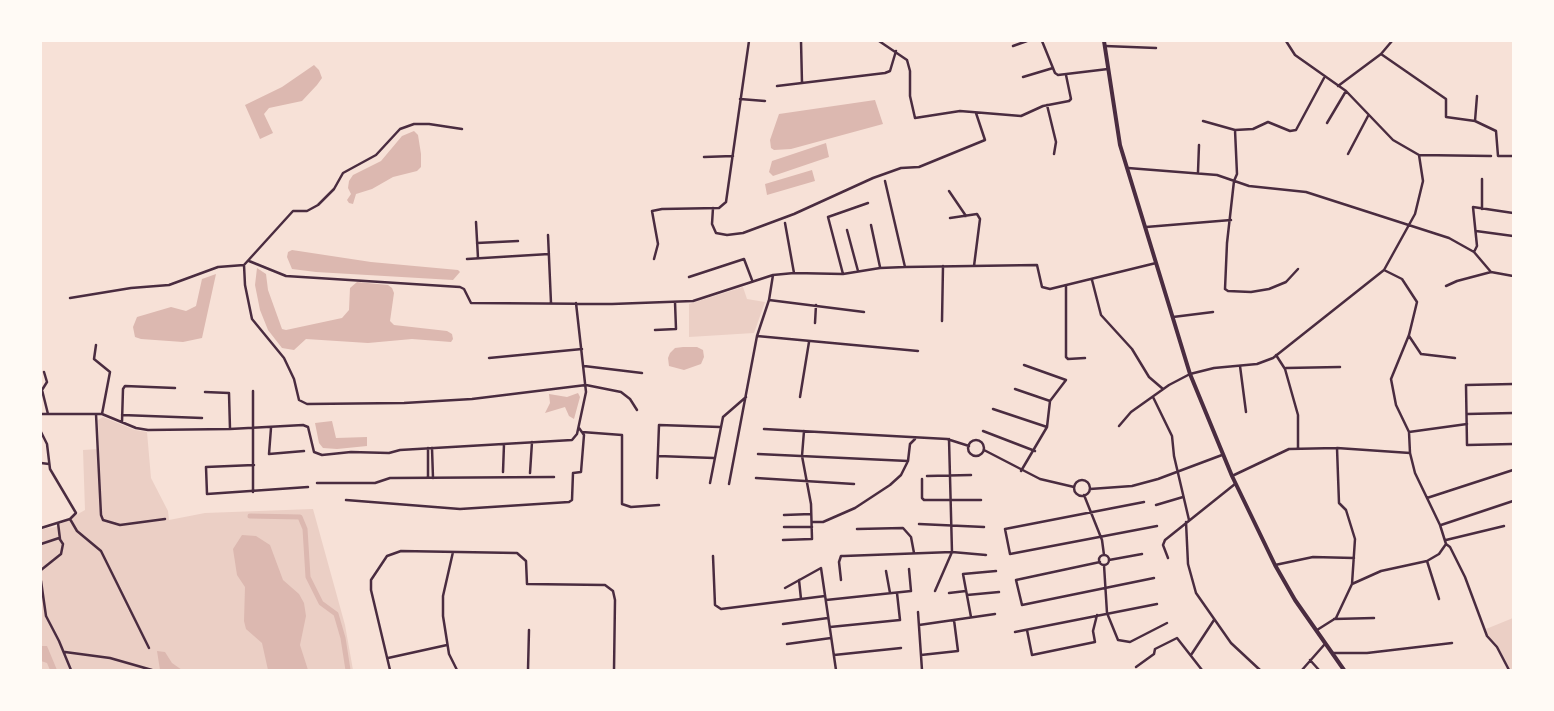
<!DOCTYPE html>
<style>
body{margin:0}
#map{position:relative;width:1554px;height:711px;overflow:hidden;background:#f7e1d7;font-family:"Exo 2",sans-serif}
canvas{display:block}
.frame{position:absolute;inset:0;border:42px solid #fffaf5;pointer-events:none}
</style>
<div id="map">
<canvas width="1554" height="711"></canvas>
<div class="frame"></div>
</div>
<script>
const ctx = document.querySelector('canvas').getContext('2d');
ctx.lineJoin = 'round';
function fillPath(path, color) { ctx.fillStyle = color; ctx.fill(path, 'evenodd'); }
const toPath = rows => new Path2D(rows.map(r => 'M' + r).join(''));
function strokePath(path, color, width, dash) { ctx.strokeStyle = color; ctx.lineWidth = width; ctx.lineCap = dash ? 'butt' : 'round'; ctx.setLineDash(dash || []); ctx.stroke(path); }
const green = toPath([
 [743,287,747,299,765,302,754,333,689,337,689,304],
 [103,417,135,430,147,432,151,478,168,511,169,520,205,513,313,509,345,625,353,670,41,670,41,529,55,527,85,510,83,450,99,449,98,420],
 [1513,618,1513,670,1510,670,1498,646,1488,636,1486,629]
]);
const water = toPath([
 [314,65,319,70,322,78,317,85,302,101,269,108,264,114,273,133,260,139,245,105,282,87],
 [875,100,883,124,791,149,774,150,771,148,770,140,779,114],
 [414,131,418,135,421,154,421,167,417,171,393,177,372,189,356,194,353,204,349,203,347,200,351,194,348,188,349,181,353,175,381,161,402,136],
 [826,143,829,157,773,176,769,172,772,161],
 [812,170,815,181,767,195,765,184],
 [292,250,371,262,458,270,460,272,453,280,316,272,292,269,287,257,288,252],
 [257,268,266,274,268,290,282,329,286,330,342,318,349,310,350,288,357,282,388,285,392,288,394,293,390,321,394,325,447,331,452,334,453,339,451,342,412,339,368,343,306,339,294,350,282,348,268,330,260,310,255,285],
 [216,274,202,338,183,342,141,339,135,337,133,327,137,317,171,307,186,311,196,306,202,279],
 [683,347,697,347,703,350,704,357,701,364,684,370,669,366,668,358,670,353,675,348],
 [578,393,580,397,574,419,569,416,565,407,545,413,550,403,549,394,567,397],
 [332,421,336,438,367,437,367,446,337,449,323,448,319,443,315,423],
 [242,535,256,536,270,545,283,580,299,594,304,603,306,616,300,645,308,670,268,670,262,643,246,629,244,621,245,587,237,575,233,549],
 [41,646,47,646,57,670,50,670,47,663,41,661],
 [157,651,165,652,172,663,182,670,160,670]
]);
const canal = toPath([
 [250,516,300,517,305,529,308,577,321,603,336,614,343,638,348,670]
]);
const minor = toPath([
 [801,41,802,83],
 [879,41,907,60,910,71,910,96,915,118,960,111,1021,116,1043,106,1069,101,1071,99,1066,75],
 [1042,41,1055,73,1058,75,1108,69],
 [1013,46,1027,41],
 [1105,46,1156,48],
 [1381,54,1446,99,1446,117,1475,121,1496,131,1498,156,1513,156],
 [1023,77,1053,68],
 [777,86,885,73,890,71,896,51],
 [1338,86,1381,54,1392,41],
 [740,99,765,101],
 [1047,105,1056,142,1054,154],
 [1203,121,1235,130,1253,129,1268,122,1290,131,1296,130,1324,78],
 [1475,121,1477,96],
 [1327,123,1346,91],
 [1235,130,1237,174,1234,181,1227,243,1225,289,1228,291,1251,292,1269,289,1286,282,1298,269],
 [1348,154,1368,116],
 [1419,155,1491,156],
 [704,157,733,156],
 [1128,168,1217,175,1249,186,1306,192,1449,238,1474,252,1491,272,1513,276],
 [1198,172,1199,145],
 [885,181,905,267],
 [949,191,966,216],
 [713,208,712,224,716,233,727,235,743,233,794,214,873,178,901,168,919,167,985,140,976,113],
 [1482,209,1482,179],
 [950,218,977,214,980,219,974,266],
 [476,222,478,258],
 [785,223,794,273],
 [871,225,880,267],
 [1146,227,1231,220],
 [847,230,858,271],
 [1476,231,1513,236],
 [548,235,551,303],
 [477,243,518,241],
 [1474,252,1477,246,1473,207,1513,213],
 [467,259,549,254],
 [654,259,658,244,652,211,662,209,719,208,726,202,749,41],
 [249,261,286,276,460,287,464,289,471,303,612,304,693,301,773,275,794,273,843,274,880,268,905,267,1037,265,1042,287,1050,289,1156,263],
 [244,265,245,285,252,319,284,358,294,379,299,400,307,404,404,403,472,399,586,385,621,392,630,399,637,410],
 [244,265,293,211,307,211,318,205,334,189,343,173,376,155,400,129,414,124,429,124,462,129],
 [1384,270,1402,279,1417,302,1409,335,1391,379,1396,405,1409,432,1410,453,1415,473,1440,525,1446,544,1450,547,1465,577,1487,636,1497,647,1509,670],
 [843,274,828,217,868,203],
 [689,277,744,259,752,280],
 [1092,280,1101,315,1132,349,1149,377,1163,389],
 [1066,286,1066,357,1068,359,1085,358],
 [1446,286,1457,281,1491,272],
 [70,298,131,288,169,285,218,267,244,265],
 [769,300,864,312],
 [1173,317,1213,312],
 [942,321,943,266],
 [815,323,816,305],
 [655,330,676,329,675,302],
 [757,336,918,351],
 [1409,336,1421,354,1455,358],
 [96,345,94,359,110,372,102,414],
 [1276,355,1285,369,1298,415,1298,449],
 [489,358,582,349],
 [584,366,642,373],
 [1240,366,1246,412],
 [1286,368,1340,367],
 [44,372,47,382,42,390,48,414],
 [1513,384,1466,385,1467,445,1513,444],
 [1015,389,1050,401],
 [205,392,229,393,230,429],
 [800,397,809,342],
 [1153,397,1172,436,1174,456,1189,520],
 [993,409,1047,427],
 [41,414,102,414,136,428,148,430,230,429,303,425,308,427,314,452,322,455,351,452,389,453,400,450,572,440,577,434,586,392,576,303],
 [96,414,101,515,103,520,120,525,165,519],
 [1467,414,1513,413],
 [122,415,202,418],
 [122,422,123,389,125,386,175,388],
 [1119,426,1131,412,1169,385,1190,374,1214,368,1257,364,1273,358,1384,270,1415,214,1423,181,1419,155,1393,140,1346,91,1295,55,1286,41],
 [271,428,269,454,304,451],
 [764,429,947,439,969,446],
 [983,431,1035,451],
 [41,432,47,444,50,469,76,513,70,519,41,528],
 [582,432,622,435,622,504,631,507,659,505],
 [1409,432,1467,424],
 '968 448a8 8 0 1 1 16 0a8 8 0 1 1-16 0Z',
 [428,448,428,478],
 [432,448,433,478],
 [1337,448,1339,503,1346,510,1355,539,1352,584],
 [984,450,1040,479,1074,487],
 [758,454,908,461],
 [658,456,714,458],
 [41,463,49,464],
 [254,465,206,467,207,494,308,487],
 [1021,471,1047,427,1050,401,1066,380,1024,365],
 [503,472,504,444],
 [530,473,532,442],
 [927,476,971,475],
 [1232,476,1289,449,1337,448,1410,453],
 [657,478,659,425,720,427],
 [756,478,854,484],
 [922,479,922,498,924,500,981,500],
 '1074 488a8 8 0 1 1 16 0a8 8 0 1 1-16 0Z',
 [317,483,375,483,390,478,554,477],
 [710,483,723,417,746,397],
 [729,484,757,336,769,300,773,275],
 [1090,489,1132,486,1158,479,1222,455],
 [253,492,253,391],
 [1084,495,1102,540,1104,555],
 [1427,498,1513,470],
 [346,500,460,509,569,502,572,500,573,473,581,472,584,435,579,428],
 [1144,502,1005,529,1010,554,1157,526],
 [1156,505,1183,497],
 [784,515,811,514],
 [70,519,77,531,101,551,149,648],
 [812,522,823,522,855,508,890,485,901,475,908,461,910,444,915,439],
 [1186,522,1188,564,1196,593,1231,643,1260,670],
 [58,523,60,539],
 [919,524,984,527],
 [1441,525,1513,501],
 [784,527,812,527],
 [857,529,903,528,911,537,914,553],
 [783,540,812,539,811,504,802,456,804,431],
 [1446,540,1504,526],
 [41,544,59,538,63,544,61,554,41,570],
 [453,552,443,596,443,616,449,654,457,670],
 '1099 560a5 5 0 1 1 10 0a5 5 0 1 1-10 0Z',
 [713,556,715,605,721,609,825,596],
 [1168,558,1163,545,1165,540,1235,484],
 [1109,560,1142,554],
 [1427,561,1439,599],
 [1100,562,1016,580,1022,605,1154,578],
 [1104,565,1107,613,1118,640,1130,642,1167,623],
 [1275,565,1313,557,1354,558],
 [886,571,890,593],
 [799,580,801,599],
 [841,580,839,562,841,556,844,556,952,552,986,555],
 [41,581,46,616,59,641,71,670],
 [785,588,821,568,836,670],
 [935,591,952,552,949,439],
 [949,593,966,591],
 [967,595,999,592],
 [826,600,911,591,909,569],
 [918,612,922,670],
 [971,617,963,574,996,571],
 [1334,619,1374,618],
 [783,624,828,618],
 [919,625,995,614],
 [830,627,900,620,897,593],
 [1027,630,1032,655,1095,642,1093,631,1097,615],
 [1317,630,1336,618,1352,584,1381,571,1427,561,1439,554,1446,544],
 [1015,632,1157,604],
 [787,644,831,638],
 [65,652,110,658,152,670],
 [1333,653,1367,653,1452,643],
 [834,655,901,648],
 [921,655,958,651,954,620],
 [1191,655,1214,620],
 [388,658,447,645],
 [1310,660,1319,670],
 [1136,667,1154,654,1155,649,1177,638,1202,670],
 [390,670,371,590,371,580,387,556,401,551,517,553,526,561,527,584,605,585,613,591,615,600,614,670],
 [528,670,529,630],
 [1302,670,1324,645]
]);
const secondary = toPath([
 [1104,41,1120,145,1190,374,1232,476,1275,565,1295,600,1344,670]
]);
fillPath(green, '#ebcfc5');
fillPath(water, '#dcb8b0');
strokePath(canal, '#dcb8b0', 5);
strokePath(minor, '#4a2c40', 2.5);
strokePath(secondary, '#4a2c40', 4);
</script>
